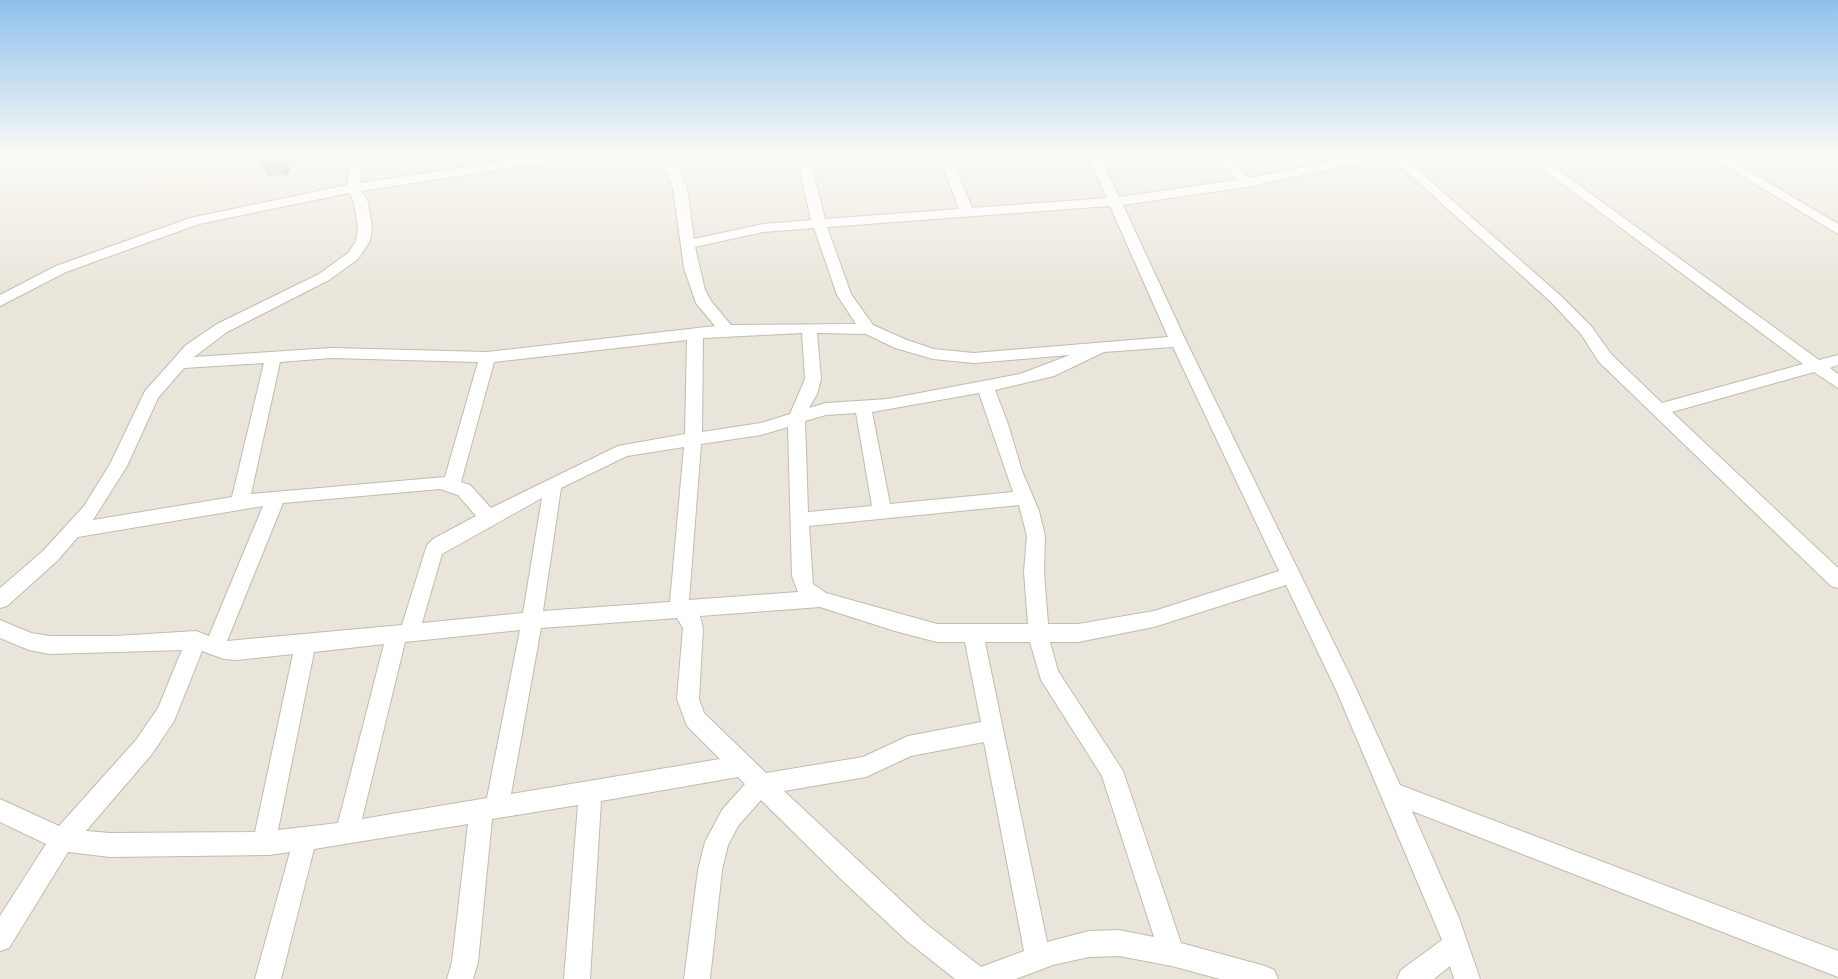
<!DOCTYPE html>
<style>
body{margin:0}
canvas{display:block;background:#f6f3ec}
</style>
<canvas width="1838" height="979"></canvas>
<script>
const ctx = document.querySelector('canvas').getContext('2d');
ctx.lineJoin = 'round';
function fillPath(path, color) { ctx.fillStyle = color; ctx.fill(path, 'evenodd'); }
const toPath = rows => new Path2D(rows.map(r => 'M' + r).join(''));
function strokePath(path, color, width, dash) { ctx.strokeStyle = color; ctx.lineWidth = width; ctx.lineCap = dash ? 'butt' : 'round'; ctx.setLineDash(dash || []); ctx.stroke(path); }
const residential = toPath([
 [0,156,1838,156,1838,979,0,979]
]);
const education = toPath([
 [165,156,345,156,341,171,156,188]
]);
const street = toPath([
 [352,156,364,156,360,183,539,156,568,156,562,160,361,191,368,202,372,228,370,241,358,259,329,280,227,332,194,357,331,348,487,352,715,326,696,303,684,268,673,188,668,173,644,156,659,156,671,161,681,172,687,188,694,239,763,224,811,220,797,156,809,156,825,219,959,209,939,156,951,156,972,208,1107,198,1088,156,1100,156,1119,197,1237,180,1218,156,1230,156,1249,178,1356,156,1378,156,1372,160,1246,187,1123,205,1186,341,1354,684,1400,785,1838,951,1838,977,1412,811,1459,918,1480,979,1454,979,1450,966,1434,979,1397,979,1401,970,1442,940,1337,692,1286,585,1154,627,1078,642,1050,642,1058,671,1123,771,1181,943,1265,966,1274,970,1278,979,1220,979,1172,966,1119,956,1089,957,1053,965,1016,979,955,979,907,941,845,883,761,800,738,826,728,845,722,870,710,979,684,979,698,870,705,842,722,810,745,784,738,777,601,801,590,979,564,979,578,805,492,819,478,962,473,979,447,979,452,962,468,824,314,849,281,979,255,979,290,852,269,855,110,857,68,852,9,948,0,951,0,916,46,844,0,822,0,799,59,826,136,740,158,708,182,650,50,654,29,650,0,638,0,620,31,633,50,636,116,636,196,631,209,636,263,506,78,537,57,561,7,606,0,608,0,588,43,551,84,506,110,464,145,391,186,345,217,324,319,274,348,253,356,241,358,228,354,202,349,193,199,224,66,272,0,306,0,295,56,266,190,218,347,185,352,156],
 [1110,206,1168,337,974,353,934,349,907,340,873,325,851,294,827,227,1110,206],
 [814,228,837,295,856,324,731,325,711,301,705,290,695,247,763,232,814,228],
 [802,333,805,379,790,414,761,423,702,432,703,338,802,333],
 [817,333,866,334,895,348,933,359,974,363,1070,355,1020,374,888,399,826,403,809,408,817,394,821,379,817,333],
 [687,340,685,434,618,446,491,508,470,485,461,482,494,362,687,340],
 [1173,347,1279,571,1154,611,1078,624,1048,624,1044,572,1045,536,1039,511,1022,471,1008,424,995,390,1054,376,1104,352,1173,347],
 [331,358,478,362,445,477,251,494,280,362,331,358],
 [264,363,232,497,93,520,127,466,158,398,184,368,264,363],
 [979,393,1013,492,890,504,872,412,979,393],
 [856,413,872,506,808,512,805,421,826,415,856,413],
 [788,427,792,576,798,592,689,600,701,444,761,435,788,427],
 [684,447,670,602,543,611,561,488,627,456,684,447],
 [440,489,458,495,476,516,433,539,427,545,402,625,227,641,283,503,440,489],
 [542,498,523,613,422,623,442,554,542,498],
 [1019,505,1027,536,1024,572,1028,624,937,624,826,593,813,584,809,526,1019,505],
 [820,607,895,631,937,642,965,642,981,722,908,736,863,757,766,773,704,713,699,699,703,628,700,616,820,607],
 [677,618,683,628,677,699,687,726,720,759,511,794,541,628,677,618],
 [520,630,487,798,362,819,405,642,520,630],
 [985,642,1030,642,1041,680,1102,776,1154,937,1119,930,1089,931,1047,942,985,642],
 [384,644,338,823,278,830,314,652,384,644],
 [202,651,224,659,237,660,293,654,255,832,110,833,86,831,152,754,174,721,202,651],
 [984,742,1024,951,981,967,925,923,784,791,866,777,911,756,984,742],
 [1389,156,1402,156,1561,296,1591,326,1611,354,1662,403,1803,364,1525,156,1539,156,1819,360,1838,355,1838,365,1830,368,1838,374,1838,388,1814,372,1672,412,1838,568,1838,588,1831,586,1599,362,1581,334,1551,302,1389,156],
 [1709,156,1724,156,1838,224,1838,234,1709,156]
]);
const wall = toPath([
 [258,156,297,156,297,157,294,165,288,165,290,169,287,175,267,176,257,158]
]);
const shadedWall = toPath([
 [278,156,282,156,290,169,287,175,277,157],
 [289,156,297,156,297,157,294,165]
]);
const building = toPath([
 [258,156,278,156,277,157,257,158,258,156]
]);
fillPath(residential, '#eae5da');
fillPath(education, '#efe8d6');
strokePath(street, '#c2bbae', 2);
fillPath(street, '#fff');
fillPath(wall, '#bab2a6');
fillPath(shadedWall, '#979187');
fillPath(building, '#d8cfc1');
strokePath(building, '#979187', 1.5);
const sky = ctx.createLinearGradient(0, 0, 0, 293);
sky.addColorStop(0, '#8fc1ec');
sky.addColorStop(0.53, '#fbfaf6');
sky.addColorStop(1, '#fbfaf600');
ctx.fillStyle = sky;
ctx.fillRect(0, 0, 1838, 293);
</script>
